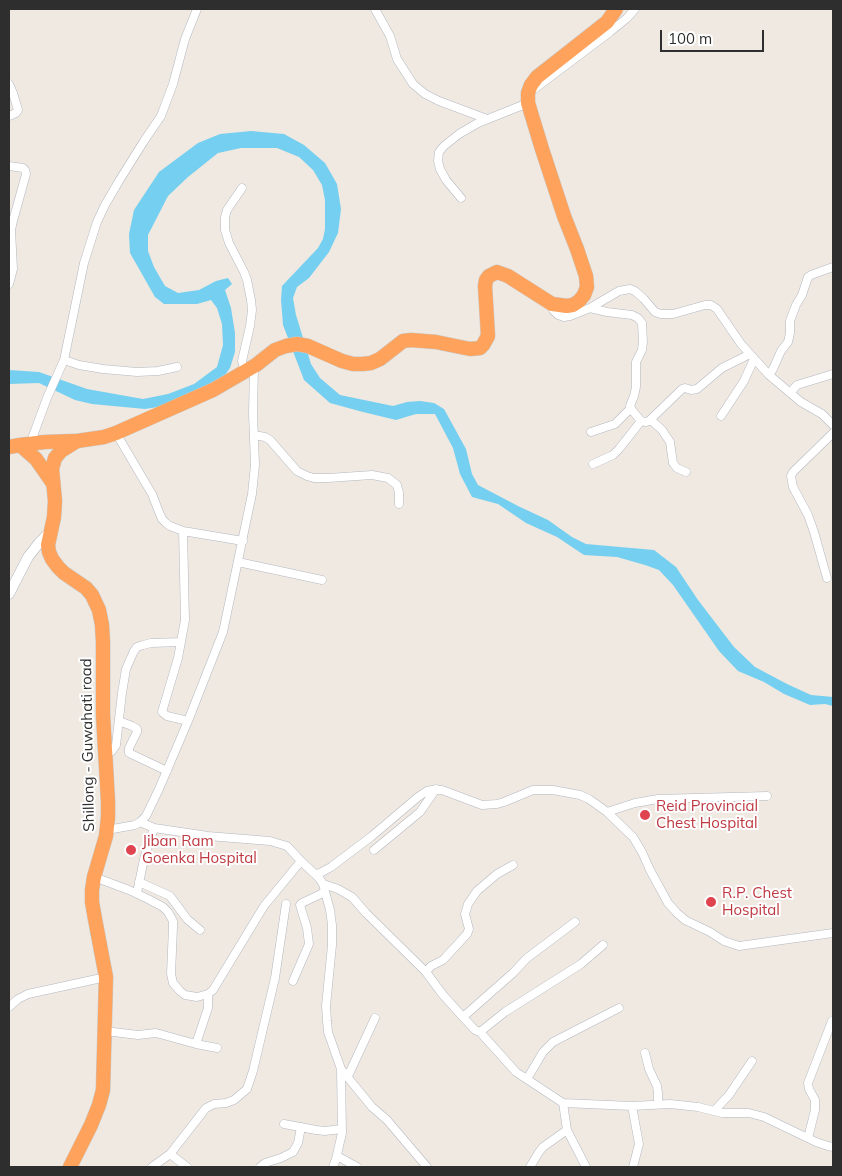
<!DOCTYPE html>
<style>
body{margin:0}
#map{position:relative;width:842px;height:1176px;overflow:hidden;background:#efe9e1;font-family:Mulish,sans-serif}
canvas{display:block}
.frame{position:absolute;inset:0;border:10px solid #2e2e2e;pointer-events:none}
.scale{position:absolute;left:660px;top:30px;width:104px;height:22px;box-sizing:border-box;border:2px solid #2e2e2e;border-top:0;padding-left:6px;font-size:15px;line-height:18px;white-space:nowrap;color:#2e2e2e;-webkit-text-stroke:4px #fff;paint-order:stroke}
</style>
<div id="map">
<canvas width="842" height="1176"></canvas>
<div class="frame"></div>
<div class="scale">100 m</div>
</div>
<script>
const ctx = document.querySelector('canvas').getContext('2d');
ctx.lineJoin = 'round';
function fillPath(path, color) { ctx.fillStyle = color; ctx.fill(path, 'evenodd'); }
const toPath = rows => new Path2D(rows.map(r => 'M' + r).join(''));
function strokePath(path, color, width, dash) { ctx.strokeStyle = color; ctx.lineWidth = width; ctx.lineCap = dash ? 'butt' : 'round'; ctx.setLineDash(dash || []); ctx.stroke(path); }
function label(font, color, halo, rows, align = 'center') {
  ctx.font = font + ' Mulish,sans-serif'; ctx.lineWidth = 4; ctx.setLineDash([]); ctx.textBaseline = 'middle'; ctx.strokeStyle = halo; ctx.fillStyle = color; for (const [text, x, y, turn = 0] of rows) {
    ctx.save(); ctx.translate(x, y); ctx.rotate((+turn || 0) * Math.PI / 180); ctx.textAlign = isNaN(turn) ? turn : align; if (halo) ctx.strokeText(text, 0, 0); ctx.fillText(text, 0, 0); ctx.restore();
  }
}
const water = toPath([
 [251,131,284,134,304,145,325,163,337,184,341,209,338,233,329,252,309,278,297,287,293,298,296,315,311,364,320,378,340,395,393,406,407,402,420,401,434,403,444,409,466,449,472,474,478,485,518,506,548,520,572,537,586,544,654,550,676,567,698,600,734,647,755,667,787,684,811,695,833,697,833,706,825,704,810,705,784,694,764,682,738,671,719,651,673,585,659,570,645,565,617,557,584,555,557,537,526,523,498,504,472,497,460,474,453,448,435,414,416,414,396,420,363,412,330,403,304,380,283,325,281,300,282,286,318,248,323,239,325,229,325,200,322,185,313,170,299,157,277,148,241,148,218,153,188,177,168,196,148,235,148,251,154,267,165,286,178,293,199,290,216,281,228,278,232,284,225,290,231,308,235,333,235,352,230,368,225,375,209,384,158,407,145,409,92,404,75,400,39,383,9,384,9,370,39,372,87,389,143,399,168,394,194,384,217,367,223,345,222,324,217,308,211,300,197,304,164,304,155,297,130,253,129,234,134,210,159,172,198,143,220,134]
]);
const street = toPath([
 [375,9,390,36,397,59,413,84,425,94,439,101,487,119],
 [9,84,13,93,18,110,16,113,9,116],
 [533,90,610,32,627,18,635,9],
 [9,166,23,168,25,170,26,174,13,221,11,230,13,269,9,284],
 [242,188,227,210,225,217,225,230,229,243,244,272,247,280,251,300,252,310,250,326,242,361,245,372],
 [461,198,446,180,440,169,438,161,439,152,444,146,459,134,478,123,528,103],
 [552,304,553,310,558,315,564,317,570,316,590,308,619,291,630,289,635,291,644,299,655,312,661,314,673,314,705,305,711,305,717,309,741,344,769,375,801,402,822,414,833,425],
 [590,308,607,312,632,315,638,318,642,323,643,342,642,350,636,362,636,387,634,396,630,406,632,410,641,421],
 [64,360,79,365,103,369,137,372,158,371,177,367],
 [769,375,773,369,781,351,788,342,790,333,790,321,796,305,802,295,808,277,811,275,833,267],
 [790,393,797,385,833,374],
 [721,416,744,381,754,359],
 [651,420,662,430,670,442,673,463,677,468,686,472],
 [591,432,615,424,631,408],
 [116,433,146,484,152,494,159,512,162,519,166,523,170,526,183,531,243,541],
 [254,435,265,437,270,440,297,471,307,476,314,478,328,478,372,475,388,478,397,485,399,493,399,504],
 [30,444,47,398,64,360,84,263,97,222,105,205,119,181,144,141,161,116,173,84,185,39,197,9],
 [593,464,613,455,619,449,641,421,646,422,649,421,682,389,685,388,691,390,697,389,722,368,750,354],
 [183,531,185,620,178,658,162,712,167,716,188,721],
 [238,562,322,580],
 [827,578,814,532,808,515,793,487,791,476,793,472,833,433],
 [119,721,132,726,137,729,137,732,129,748,129,753,167,771],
 [105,754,112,751,116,745,122,693,126,669,134,651,137,647,143,645,151,643,181,642],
 [607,812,635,803,658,799,767,796],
 [140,822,154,828,208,836,270,841,287,846,301,861],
 [107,830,135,825,140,822,146,816,159,789,188,721,223,632,252,494,255,465,253,413,254,367],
 [374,850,420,812,436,789],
 [315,874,320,873,331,867,372,836,418,797,427,791,432,790,442,790,482,805,497,804,504,802,533,790,553,790,580,795,589,799,607,812,633,837,642,852,650,870,668,903,677,913,685,920,710,932,724,941,739,946,833,933],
 [94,877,129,890,148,899,163,907,168,912,173,921,173,927,171,974,173,983,180,991,185,995,197,997,208,994,213,990,264,906,301,861,319,878,323,884,330,910,332,925,332,945,326,1006,327,1021,328,1032,341,1069,342,1133,336,1159,333,1167],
 [139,882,170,896,187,919,200,930],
 [323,884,338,889,352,897,366,913,426,972,443,995,463,1017,475,1030,480,1032,516,1072,563,1103,632,1106,670,1104,698,1107,722,1113,749,1113,764,1117,816,1142,828,1146,833,1147],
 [137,893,144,859,154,828],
 [426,972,431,966,443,960,467,934,469,929,465,914,468,904,477,891,497,874,513,865],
 [293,981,309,944,307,928,300,905,302,903,325,892],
 [9,1007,18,999,28,994,106,977],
 [463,1017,513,973,527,958,575,922],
 [105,1031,138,1035,156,1033,196,1044,217,1048],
 [480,1032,505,1012,581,964,603,945],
 [196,1044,208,1008,208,994],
 [645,1053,649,1069,657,1086,658,1093,658,1104],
 [341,1069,372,1107,387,1120,427,1167],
 [348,1076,375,1018],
 [527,1079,543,1052,553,1042,619,1008],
 [563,1103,567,1130,586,1167],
 [632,1106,639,1144,633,1167],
 [714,1111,729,1095,752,1061],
 [284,1124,316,1130,325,1131,341,1129],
 [808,1138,815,1110,815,1100,809,1089,808,1083,832,1021],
 [170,1154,187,1167],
 [337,1156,357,1167],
 [152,1167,170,1154,206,1108,214,1104,226,1103,234,1100,247,1089,253,1071,275,978,286,904],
 [260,1167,265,1163,281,1158,293,1152,298,1143,301,1127],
 [530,1167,539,1152,543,1147,567,1130]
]);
const secondary = toPath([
 [9,594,28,557,39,543,50,532]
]);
const highway = toPath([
 [20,445,45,442,74,441],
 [9,447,20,445,36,459,52,482],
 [70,1167,91,1125,99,1105,103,1090,106,977,95,919,92,902,92,890,94,877,106,836,108,817,108,801,103,715,103,642,102,625,99,610,92,595,86,588,64,573,58,567,52,559,49,552,48,545,54,517,55,501,52,469,55,458,61,451,77,441,104,437,116,433,213,390,256,365,275,350,286,346,297,344,308,346,342,361,353,364,363,364,371,363,380,359,398,345,403,341,411,340,436,342,470,349,480,348,483,345,488,336,485,286,486,280,489,276,497,272,508,276,552,304,567,306,573,305,579,301,584,295,587,287,586,276,577,249,564,216,542,149,528,103,528,93,531,85,537,77,607,22,616,9]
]);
const markers = [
 [645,815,6,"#e0444e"],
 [131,850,6,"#e0444e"],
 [711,902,6,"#e0444e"]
];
const streetNames = [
 ["Shillong - Guwahati road",88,745,-91]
];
const healthNames = [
 ["Reid Provincial",656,806],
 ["Chest Hospital",656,823],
 ["Jiban Ram",142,841],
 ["Goenka Hospital",142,858],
 ["R.P. Chest",722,893],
 ["Hospital",722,910]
];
fillPath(water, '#75cff0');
strokePath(street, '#b4b7c1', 9);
strokePath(secondary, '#b4b7c1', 11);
strokePath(highway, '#c9c9c9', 15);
strokePath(street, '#fff', 8);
strokePath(secondary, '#fff', 10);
strokePath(highway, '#ffa35c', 14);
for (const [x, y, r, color] of markers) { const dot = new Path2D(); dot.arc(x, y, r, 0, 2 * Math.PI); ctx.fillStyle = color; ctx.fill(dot); strokePath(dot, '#fff', 2); }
label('15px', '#2e2e2e', '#fff', streetNames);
label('15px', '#be3a42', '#fff', healthNames, 'left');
</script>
